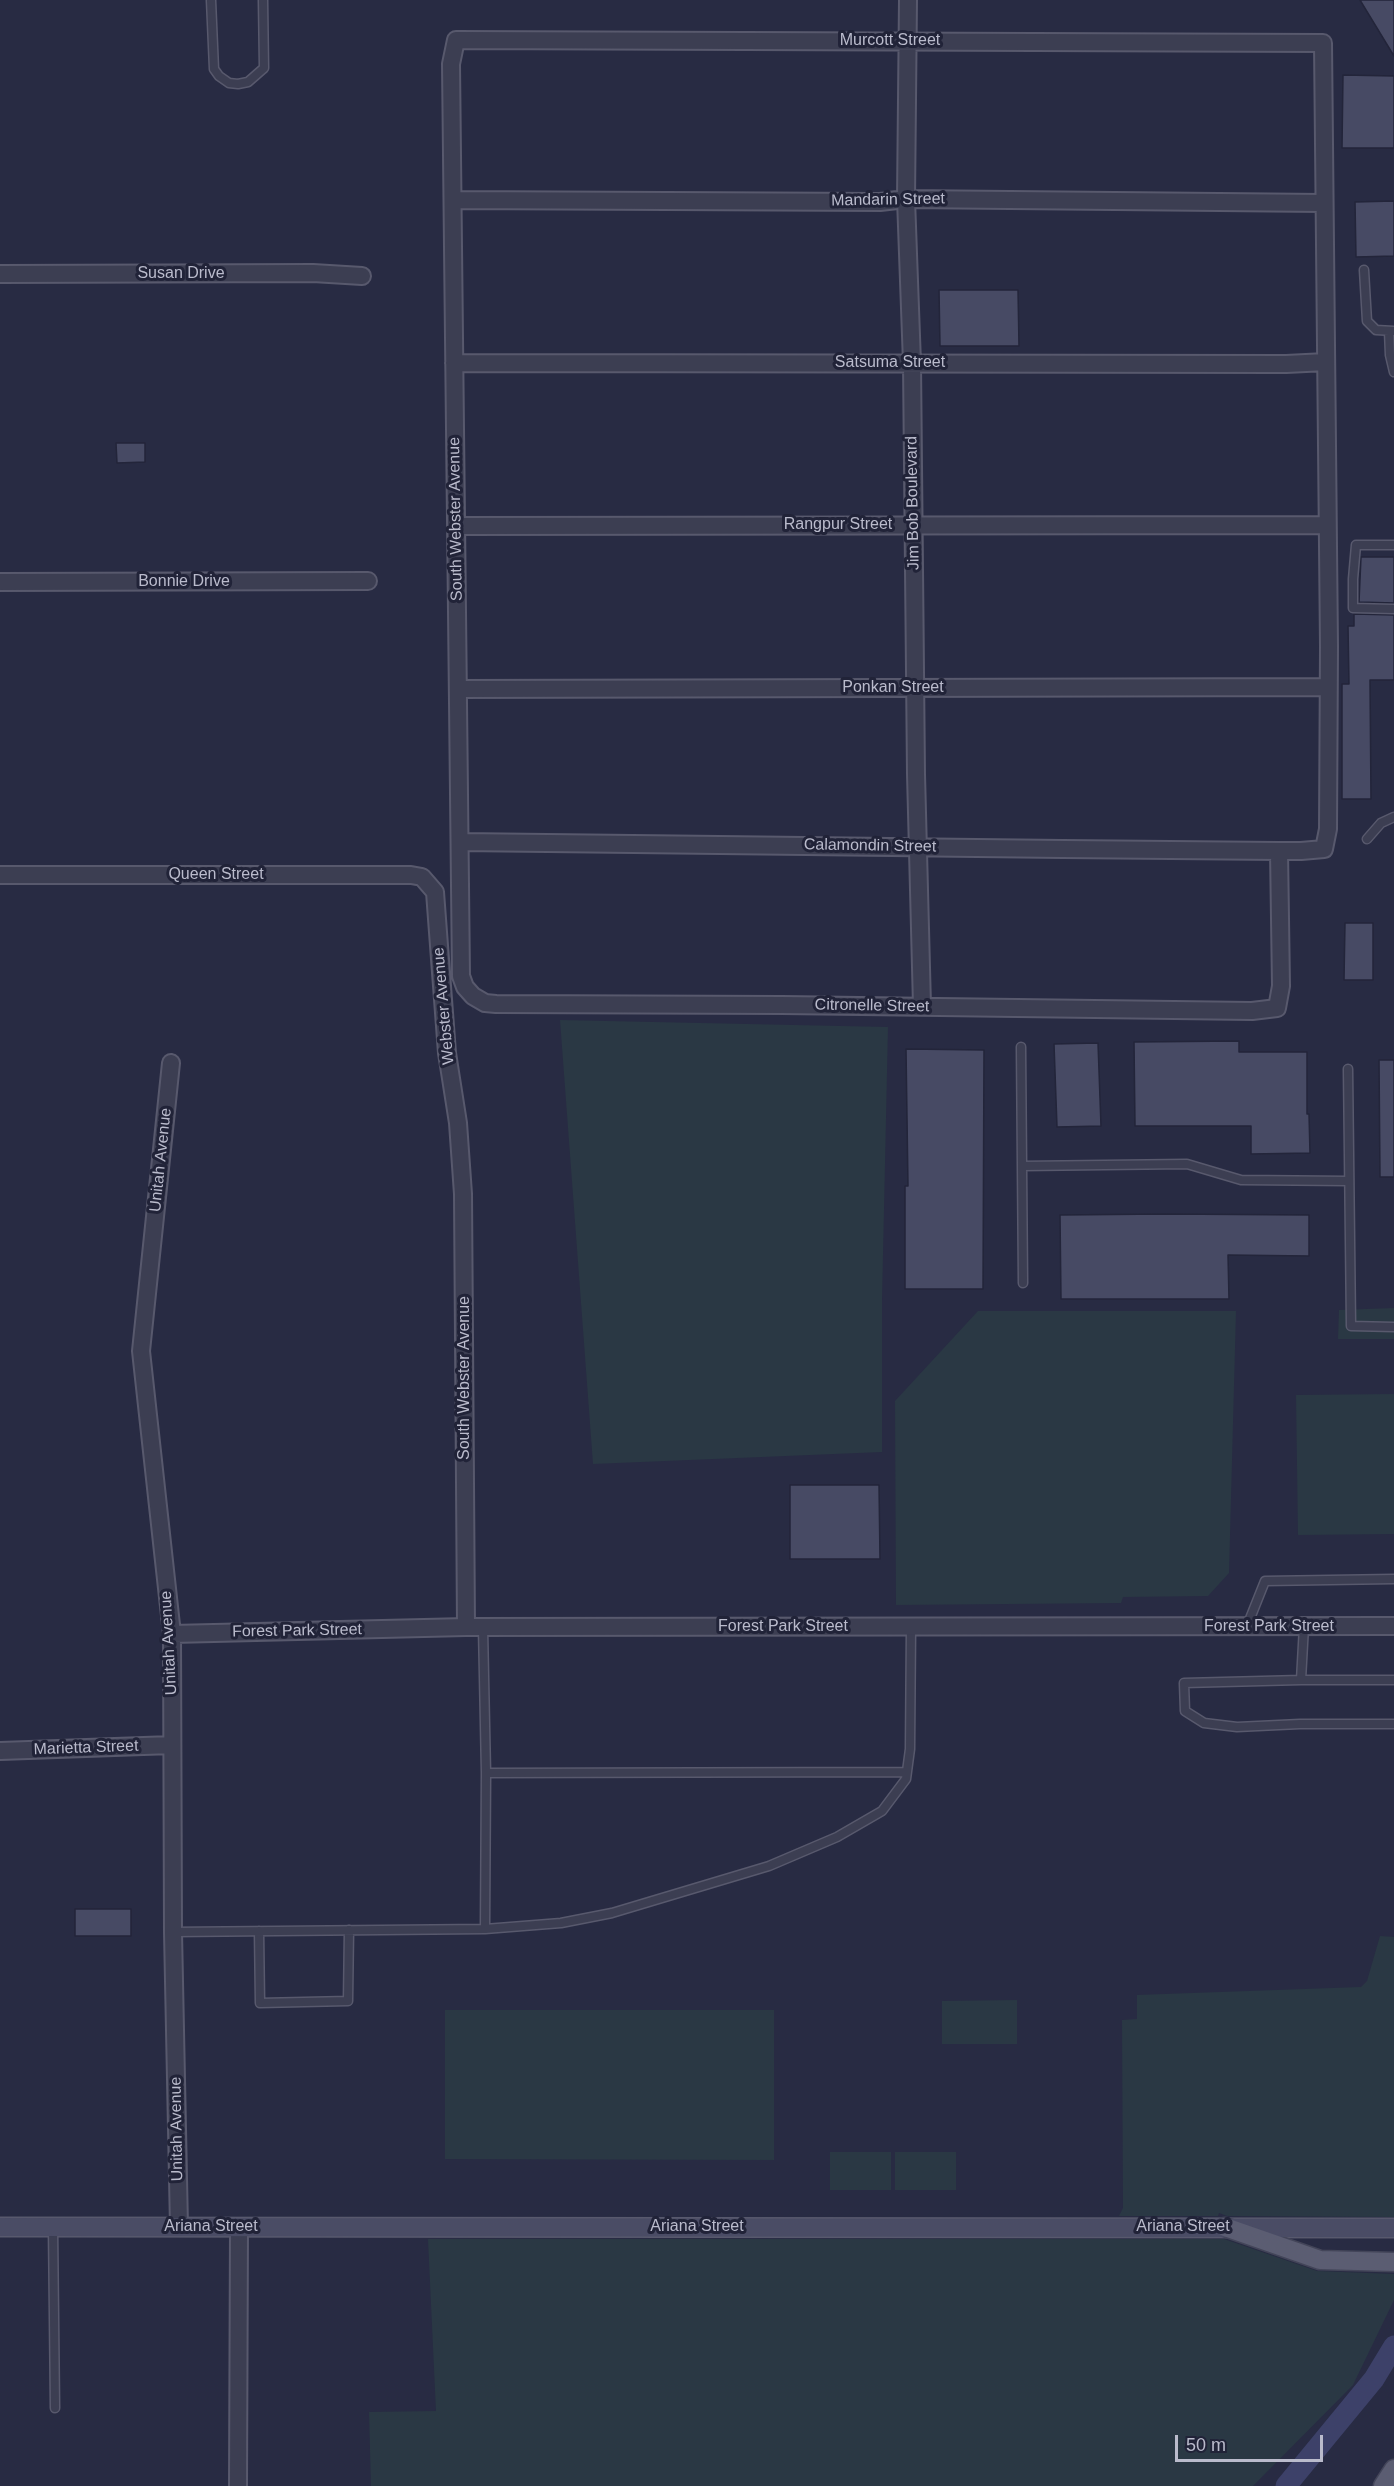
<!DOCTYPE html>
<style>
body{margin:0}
#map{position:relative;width:1394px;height:2486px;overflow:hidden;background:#282b43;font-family:Helvetica,sans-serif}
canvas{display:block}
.scale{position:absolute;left:1175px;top:2435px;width:148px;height:27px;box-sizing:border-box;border:3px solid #babbcc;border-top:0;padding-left:8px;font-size:18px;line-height:21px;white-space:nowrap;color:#babbcc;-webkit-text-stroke:4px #212338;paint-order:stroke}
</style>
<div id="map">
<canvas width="1394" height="2486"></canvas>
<div class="scale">50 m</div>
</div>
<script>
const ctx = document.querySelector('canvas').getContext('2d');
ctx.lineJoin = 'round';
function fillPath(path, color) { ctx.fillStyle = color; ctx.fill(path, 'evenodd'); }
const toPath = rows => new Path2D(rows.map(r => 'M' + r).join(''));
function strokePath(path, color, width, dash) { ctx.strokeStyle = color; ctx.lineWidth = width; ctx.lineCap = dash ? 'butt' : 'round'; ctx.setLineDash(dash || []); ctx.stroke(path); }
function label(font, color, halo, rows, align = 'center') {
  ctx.font = font + ' Helvetica,sans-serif'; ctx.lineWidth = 6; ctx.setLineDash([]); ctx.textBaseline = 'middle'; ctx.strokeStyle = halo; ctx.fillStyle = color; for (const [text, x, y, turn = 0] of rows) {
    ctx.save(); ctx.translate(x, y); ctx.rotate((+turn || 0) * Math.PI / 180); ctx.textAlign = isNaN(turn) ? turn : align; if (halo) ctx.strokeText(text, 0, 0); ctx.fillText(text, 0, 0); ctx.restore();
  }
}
const green = toPath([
 [560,1020,888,1027,882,1300,882,1452,593,1464],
 [1394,1308,1394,1339,1338,1339,1339,1310],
 [978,1311,1236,1311,1229,1573,1208,1596,1123,1597,1121,1603,896,1605,895,1401],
 [1394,1394,1394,1534,1298,1535,1296,1395],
 [1380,1936,1394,1937,1394,2217,1227,2216,1219,2213,1218,2216,1119,2216,1123,2208,1122,2020,1137,2019,1137,1995,1361,1987,1367,1981],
 [1017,2000,1017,2044,942,2044,942,2001],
 [445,2010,774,2010,774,2160,445,2159],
 [830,2152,891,2152,891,2190,830,2190],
 [895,2152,956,2152,956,2190,895,2190],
 [428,2239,1224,2239,1317,2271,1394,2274,1394,2300,1353,2385,1253,2486,371,2486,369,2412,436,2411]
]);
const canal = toPath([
 [1286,2486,1374,2379,1394,2346]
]);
const building = toPath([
 [1360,0,1394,0,1394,56,1360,0],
 [1343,75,1394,76,1394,148,1342,148,1343,75],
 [1394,201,1394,256,1356,257,1355,202,1394,201],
 [939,290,1018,290,1019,346,940,346,939,290],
 [116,443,145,443,145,462,117,463,116,443],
 [1361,557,1394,557,1394,603,1359,602,1361,557],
 [1354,614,1394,615,1394,680,1370,680,1371,799,1342,799,1342,684,1349,684,1348,626,1354,626,1354,614],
 [1345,923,1373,923,1373,980,1344,980,1345,923],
 [1239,1041,1239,1052,1307,1052,1307,1114,1309,1114,1310,1153,1251,1154,1251,1126,1135,1126,1134,1042,1239,1041],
 [1098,1043,1101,1126,1057,1127,1054,1044,1098,1043],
 [906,1049,984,1050,983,1289,905,1289,905,1186,908,1186,906,1049],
 [1379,1060,1394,1060,1394,1177,1380,1177,1379,1060],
 [1165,1214,1309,1215,1309,1256,1228,1255,1229,1299,1061,1299,1060,1215,1165,1214],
 [790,1485,879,1485,880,1559,790,1559,790,1485],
 [75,1909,131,1909,131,1936,75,1936,75,1909]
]);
const lane = toPath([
 [211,0,214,69,219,76,229,83,238,84,248,82,264,68,263,0],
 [1364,270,1367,321,1376,330,1394,331],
 [1389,331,1390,355,1394,372],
 [1394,545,1356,545,1353,579,1353,608,1394,609],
 [1367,839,1381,823,1394,817],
 [1021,1047,1022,1166],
 [1348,1069,1351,1326,1394,1327],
 [1023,1283,1022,1166,1187,1164,1241,1180,1349,1181],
 [1247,1626,1265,1581,1394,1579],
 [1304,1626,1301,1680,1394,1680],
 [483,1628,486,1773,485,1929],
 [1301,1680,1184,1683,1185,1711,1204,1723,1237,1727,1300,1724,1394,1724],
 [486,1773,907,1772],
 [259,1931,260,2003,348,2001,349,1930],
 [173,1932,485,1929,561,1923,612,1913,769,1866,837,1837,882,1811,906,1779,910,1749,911,1628],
 [53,2227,55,2408]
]);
const street = toPath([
 [908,0,906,199,912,363,916,774,922,1006],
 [453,200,880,202,906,199,1323,203],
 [0,274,313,273,362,276],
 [454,363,1286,364,1326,362],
 [456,526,1327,525],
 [0,582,368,581],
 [458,689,1328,687],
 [461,842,1063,849,1279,851,1301,851,1324,849,1328,829,1329,647,1323,43,456,40,451,64,461,976,465,987,473,996,485,1003,496,1004,782,1005,1252,1011,1277,1008,1281,986,1279,851],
 [0,875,411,875,422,877,435,892,447,1053,458,1123,463,1194,466,1627],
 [171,1063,141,1351,172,1634,173,1932,179,2227],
 [172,1634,466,1627,1394,1626],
 [0,1751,172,1745],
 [238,2486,239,2227]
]);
const secondary = toPath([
 [0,2227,1394,2228]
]);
const primary = toPath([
 [1225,2227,1320,2260,1394,2262],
 [1383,2486,1394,2469]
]);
const streetNames = [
 ["Murcott Street",890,41],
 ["Mandarin Street",888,200,-1],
 ["Susan Drive",181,274],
 ["Satsuma Street",890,363],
 ["Jim Bob Boulevard",913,503,-91],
 ["South Webster Avenue",456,519,-91],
 ["Rangpur Street",838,525],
 ["Bonnie Drive",184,582],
 ["Ponkan Street",893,688],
 ["Calamondin Street",870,846,1],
 ["Queen Street",216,875],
 ["Webster Avenue",444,1006,-95],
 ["Citronelle Street",872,1006,1],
 ["Unitah Avenue",161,1160,-84],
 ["South Webster Avenue",465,1378,-90],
 ["Forest Park Street",783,1627],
 ["Forest Park Street",1269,1627],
 ["Forest Park Street",297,1631,-1],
 ["Unitah Avenue",169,1643,-93],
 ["Marietta Street",86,1748,-2],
 ["Unitah Avenue",177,2129,-91],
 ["Ariana Street",211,2227],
 ["Ariana Street",697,2227],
 ["Ariana Street",1183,2227]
];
fillPath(green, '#2a3844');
strokePath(canal, '#3d4169', 21);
fillPath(building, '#474a64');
strokePath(building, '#23253a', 1.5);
strokePath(lane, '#58596d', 11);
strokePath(street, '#58596d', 20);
strokePath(secondary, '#58596d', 21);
strokePath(primary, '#434559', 21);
strokePath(lane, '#3c3e52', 8);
strokePath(street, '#3c3e52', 16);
strokePath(secondary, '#4a4c65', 18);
strokePath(primary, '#5b5d72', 18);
label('16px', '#babbcc', '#212338', streetNames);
</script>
